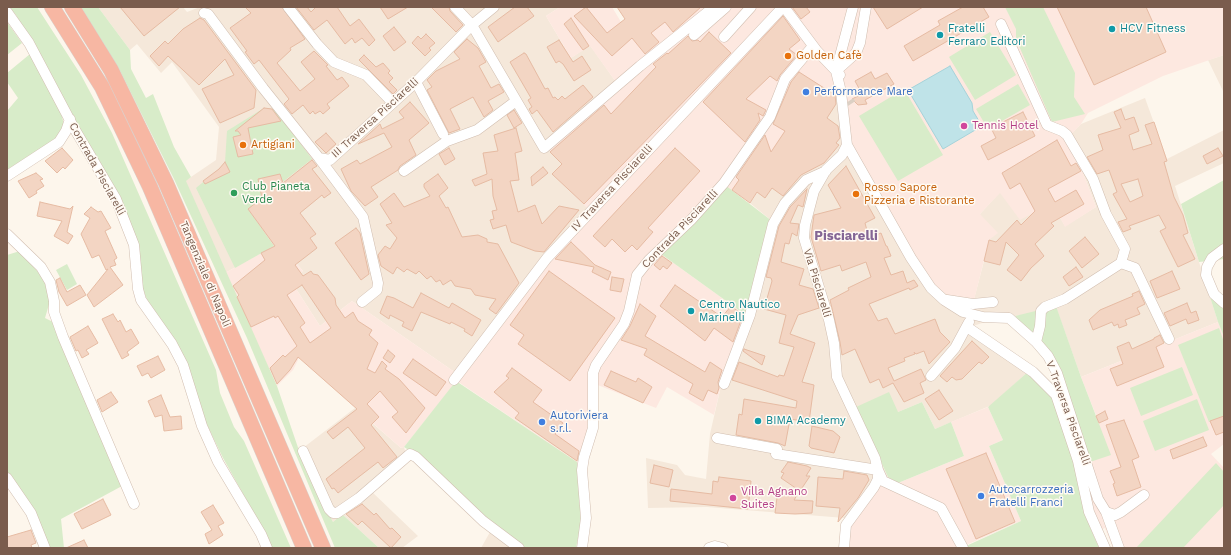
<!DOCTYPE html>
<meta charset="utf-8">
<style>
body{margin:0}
#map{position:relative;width:1231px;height:555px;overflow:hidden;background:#fdf6ec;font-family:"Work Sans",sans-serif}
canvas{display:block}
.frame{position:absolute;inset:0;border:8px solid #7a5c4d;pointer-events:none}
</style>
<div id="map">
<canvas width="1231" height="555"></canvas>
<div class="frame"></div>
</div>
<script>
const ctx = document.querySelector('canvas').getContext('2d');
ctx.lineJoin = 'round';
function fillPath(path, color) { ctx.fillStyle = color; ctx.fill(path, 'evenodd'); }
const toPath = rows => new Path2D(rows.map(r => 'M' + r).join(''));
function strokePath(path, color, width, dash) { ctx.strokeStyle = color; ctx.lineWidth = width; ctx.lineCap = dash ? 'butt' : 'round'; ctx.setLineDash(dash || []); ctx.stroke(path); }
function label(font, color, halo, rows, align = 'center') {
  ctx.font = font + ' "Work Sans",sans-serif'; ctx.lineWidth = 3; ctx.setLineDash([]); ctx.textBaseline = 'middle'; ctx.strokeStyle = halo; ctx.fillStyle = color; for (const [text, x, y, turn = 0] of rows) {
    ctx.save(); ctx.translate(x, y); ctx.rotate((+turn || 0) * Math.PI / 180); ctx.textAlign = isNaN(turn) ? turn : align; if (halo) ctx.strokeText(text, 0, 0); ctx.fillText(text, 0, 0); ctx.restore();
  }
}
const residential = toPath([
 [98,7,183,7,187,12,200,7,560,7,546,16,571,58,590,45,618,85,562,164,590,211,456,373,352,301,320,326,291,281,303,271,279,243,225,273,185,181,216,160,219,127,172,62,161,73,137,44,130,50],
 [1224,55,1224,93,1208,60],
 [834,84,972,307,984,261,980,214,1000,192,1052,203,1065,226,1096,207,1083,173,1065,140,1081,124,1145,98,1167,159,1224,130,1224,163,1175,186,1218,322,1081,377,1056,307,1037,312,988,321,973,326,1029,371,992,405,935,429,922,402,898,412,856,407,888,477,866,489,845,518,707,507,648,508,646,458,677,465,685,475,706,479,710,434,721,386,772,221,750,203,828,91],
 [355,408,401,448,404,447,407,458,370,490,418,536,402,548,379,548,342,514,333,522,306,471,299,451],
 [494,525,526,548,481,548]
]);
const commercial = toPath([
 [560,7,612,7,621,22,642,7,1224,7,1224,55,1163,76,1088,113,1081,124,1066,140,1083,173,1096,207,1065,227,1052,203,1020,220,1000,193,980,214,998,233,989,240,972,308,954,299,932,285,850,146,834,84,750,203,732,190,661,254,747,316,721,386,714,415,667,387,656,408,590,382,587,433,577,462,457,381,404,447,401,448,299,358,293,370,277,386,225,273,279,243,303,271,291,281,320,326,352,301,456,373,590,211,552,174,562,164,545,146,618,85,590,46,571,58,546,16],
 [1218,322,1224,337,1224,444,1211,454,1224,468,1224,548,1113,548,1105,528,1093,533,1085,515,1076,466,1099,423,1081,377],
 [988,407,1003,440,989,446,1021,521,966,545,968,548,839,548,839,539,845,518,866,489,888,477,898,483,964,456,951,422]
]);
const green = toPath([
 [9,7,37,7,81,75,112,133,216,370,220,393,234,427,244,441,291,548,271,548,270,542,223,458,147,300,141,284,130,223,112,183,82,134,16,15],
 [81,7,98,7,130,50,131,69,146,98,153,94,174,147,191,177,186,181,277,386,306,471,333,522,342,514,379,548,335,548,247,338,174,179,119,69],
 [1005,7,1043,7,1075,73,1074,97,1085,114,1052,122,1016,39,1016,29],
 [7,22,22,43,7,55],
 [990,32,1016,75,975,100,949,57],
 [30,54,61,112,64,125,58,137,7,170,7,111,18,98,7,82,7,73],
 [1018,84,1030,105,988,129,976,109],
 [904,89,943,155,898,181,859,116],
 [264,108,272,109,277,112,312,159,248,209,274,246,235,268,196,188,219,169,225,162,227,131],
 [1224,180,1224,259,1199,262,1181,204],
 [725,185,772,221,747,316,661,254],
 [20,251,44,279,50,301,45,318,53,322,122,486,61,519,64,548,50,548,7,474,7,255],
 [67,264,77,284,67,290,56,270],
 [1210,297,1224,303,1224,337,1218,322],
 [1056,306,1081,377,1111,455,1090,462,1057,367,1015,316],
 [1219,328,1224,342,1224,416,1209,422,1178,345],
 [1182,367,1193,395,1141,416,1130,388],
 [1029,371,1051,392,1076,466,1085,515,1099,548,968,548,966,546,1021,521,989,446,1003,440,988,407],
 [456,381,577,462,581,523,576,548,525,548,494,525,427,462,404,447],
 [889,392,898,412,922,402,935,429,951,422,964,456,898,483,888,477,856,407],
 [1197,399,1209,430,1155,451,1143,421],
 [1216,463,1224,472,1224,505,1183,548,1136,548]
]);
const water = toPath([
 [950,66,972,103,973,111,982,126,943,149,908,90,950,66]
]);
const building = toPath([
 [120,7,180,7,144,36,120,7],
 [245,7,282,7,305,39,290,48,291,50,277,63,300,91,315,79,301,62,314,51,328,65,326,66,337,80,342,77,349,86,327,104,330,108,323,114,320,111,315,114,313,111,310,114,303,105,292,114,284,104,289,99,259,60,254,64,245,52,247,51,230,28,251,13,245,7],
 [296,7,307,7,311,12,316,7,337,7,350,26,359,19,375,40,369,46,362,38,355,43,352,38,345,44,327,20,314,30,296,7],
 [380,7,408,7,388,19,380,7],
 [431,7,449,7,450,11,463,25,456,32,431,7],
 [515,7,527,7,534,16,498,42,488,27,515,7],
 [586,7,607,33,625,19,617,7,701,7,673,32,665,22,651,33,659,42,645,54,632,38,612,56,574,16,586,7],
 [792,7,806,7,810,12,801,19,792,7],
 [873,7,923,7,887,29,873,7],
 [963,7,983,7,989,17,913,61,904,46,940,25,938,21,963,7],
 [1057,7,1146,7,1166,52,1094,85,1057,7],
 [783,16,800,40,789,49,797,55,780,75,777,81,770,76,746,99,766,110,763,116,758,113,760,120,745,142,703,102,783,16],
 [200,18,204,20,256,90,254,108,220,123,202,89,234,75,225,59,199,85,168,56,159,66,150,56,165,41,168,44,183,29,200,18],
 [571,18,589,46,583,50,564,24,571,18],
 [394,27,406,42,394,51,383,36,394,27],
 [709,32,731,53,584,204,552,174,562,164,550,152,604,105,611,114,656,67,653,64,667,53,668,54,688,36,692,41,698,40,700,42,709,32],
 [426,34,435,43,429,48,431,50,425,56,412,43,418,36,421,39,426,34],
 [467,39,478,48,486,62,479,66,491,88,499,84,504,92,488,101,493,110,484,117,473,97,450,109,460,129,449,133,427,90,432,87,427,80,436,71,460,59,454,52,467,39],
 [559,40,573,62,582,56,591,70,574,81,563,64,559,61,556,63,547,47,559,40],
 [524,53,526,54,545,89,548,88,553,98,555,97,558,100,562,96,565,99,583,85,593,97,553,132,537,110,532,114,529,109,532,107,528,100,531,98,510,62,524,53],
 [364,55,376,67,383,63,390,71,388,73,393,78,389,82,397,90,393,94,359,60,364,55],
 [799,72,835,95,836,104,827,118,838,126,840,138,836,143,839,145,824,163,801,175,783,196,772,188,765,198,757,192,750,203,732,190,739,180,736,177,765,135,771,152,785,131,773,124,791,82,799,72],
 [871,72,875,79,887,73,894,84,865,100,867,104,858,105,852,99,862,94,855,81,871,72],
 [410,102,429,123,409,140,416,155,400,166,398,170,371,187,378,197,365,206,351,191,341,169,357,160,360,164,392,147,384,133,358,144,380,124,382,129,404,118,399,112,410,102],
 [264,108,272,109,281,121,248,128,253,154,238,157,233,137,241,135,238,131,235,131,264,108],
 [1121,109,1125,120,1134,117,1139,131,1129,135,1133,150,1152,144,1145,125,1154,122,1167,161,1164,162,1174,197,1183,215,1188,233,1183,235,1195,259,1178,267,1160,231,1166,228,1159,215,1129,226,1131,229,1123,232,1118,222,1127,219,1113,194,1117,192,1109,170,1097,174,1087,157,1103,150,1098,135,1121,128,1114,112,1121,109],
 [1138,179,1143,196,1130,202,1121,184,1138,179],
 [514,110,522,123,514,128,507,115,514,110],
 [1023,112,1035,136,988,160,981,146,996,138,991,128,1023,112],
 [516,128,522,151,515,153,519,180,510,181,518,212,535,205,542,224,559,206,579,210,544,252,535,251,511,242,506,225,493,229,490,220,494,219,492,211,497,210,493,196,492,179,475,186,472,180,487,174,483,153,498,151,494,135,516,128],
 [326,133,336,144,326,153,315,142,326,133],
 [1057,140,1071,166,1076,163,1081,171,1048,189,1055,202,1076,190,1084,204,1051,223,1054,226,1035,244,1044,256,1031,268,1021,281,1007,270,1019,255,1006,242,1000,265,984,261,989,240,996,242,1017,220,1021,225,1035,211,1020,183,1010,189,1002,173,1057,140],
 [62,148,73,160,65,169,63,167,57,173,45,161,62,148],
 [449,148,455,159,445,165,439,154,449,148],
 [675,148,700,171,648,228,653,232,637,250,632,245,625,252,612,239,605,247,593,236,675,148],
 [1218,148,1223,156,1207,164,1203,156,1218,148],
 [312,160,317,166,312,169,331,193,324,198,322,195,300,213,316,234,310,238,317,248,295,265,303,276,311,271,313,274,318,275,335,298,336,305,345,318,353,312,358,321,372,330,369,335,378,343,367,369,375,373,382,361,387,366,385,369,399,379,425,408,406,433,392,417,398,412,380,391,367,404,379,417,371,425,397,457,383,468,378,462,338,493,334,488,332,489,326,479,365,448,348,427,333,439,327,432,357,409,298,357,290,370,277,384,270,368,283,355,285,357,297,346,278,316,275,318,274,316,251,327,237,297,239,295,233,286,265,260,261,253,275,246,248,209,262,198,258,179,280,174,283,183,312,160],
 [302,285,331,328,310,343,300,327,305,323,287,295,302,285],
 [225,162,230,172,205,184,203,181,219,169,225,162],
 [846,166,875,218,865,223,869,238,881,233,886,246,887,246,891,256,884,258,891,275,903,271,907,283,914,280,918,286,910,290,909,288,869,304,878,321,887,318,895,334,935,319,940,332,950,342,929,364,924,351,916,354,914,352,915,354,904,358,905,361,888,368,894,381,921,369,926,380,920,383,924,393,904,402,893,383,883,388,879,379,870,383,855,349,842,355,840,342,830,300,849,290,848,288,871,277,866,262,842,271,840,265,821,271,811,237,814,215,841,208,828,185,846,166],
 [543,167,548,173,532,186,531,177,543,167],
 [36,173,43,179,40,180,44,186,36,191,37,193,29,198,18,181,36,173],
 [438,174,448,188,439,196,446,208,448,207,462,237,478,235,487,239,487,242,498,244,519,283,496,314,489,309,496,299,475,295,471,289,455,286,451,280,443,285,440,280,436,282,431,276,427,279,419,271,416,274,407,269,404,272,397,267,393,274,381,266,378,255,385,246,390,249,397,238,386,225,392,223,380,204,394,193,404,207,430,196,424,187,424,184,438,174],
 [807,189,803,207,798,205,790,223,799,224,797,236,792,233,789,244,785,243,781,262,804,269,799,285,813,289,819,308,798,315,790,334,815,343,802,382,814,385,809,422,790,419,785,446,778,443,736,435,739,414,742,415,744,399,796,408,797,401,732,380,739,362,778,377,779,375,784,376,794,347,779,343,786,315,764,309,772,281,771,278,766,277,779,226,790,207,807,189],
 [40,202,70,209,73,206,67,232,73,236,68,244,54,236,62,221,37,216,40,202],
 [91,207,98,212,101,211,111,228,105,231,117,258,114,260,116,265,110,267,123,285,94,307,87,295,108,269,106,270,99,255,92,258,81,234,90,218,84,214,91,207],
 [356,228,360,233,369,274,361,280,335,243,356,228],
 [1085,237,1099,254,1082,268,1069,251,1085,237],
 [571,242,595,265,611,272,608,280,592,272,594,267,555,259,571,242],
 [662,256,672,263,667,269,663,266,660,270,654,265,662,256],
 [1076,267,1083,277,1069,286,1063,277,1076,267],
 [549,271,615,318,570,381,518,344,524,335,510,325,549,271],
 [1172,271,1180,289,1157,298,1150,281,1172,271],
 [612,277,624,279,621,292,610,290,612,277],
 [60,278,67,292,80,285,86,295,67,306,59,292,56,280,60,278],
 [675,285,722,317,731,306,743,315,733,342,714,328,705,341,660,306,675,285],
 [1139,291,1145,304,1137,308,1140,314,1125,320,1127,325,1119,328,1118,324,1114,326,1112,322,1093,330,1089,320,1100,310,1133,296,1132,294,1139,291],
 [421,293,449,308,452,303,481,320,472,336,464,331,465,329,451,322,450,324,421,312,412,331,402,326,404,322,390,315,389,319,380,313,387,296,394,298,413,308,421,293],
 [1187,303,1191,313,1196,311,1199,320,1188,324,1186,319,1170,326,1164,313,1187,303],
 [640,304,656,316,645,336,705,372,710,362,722,370,718,382,719,388,717,394,708,390,703,401,689,393,693,384,644,355,647,349,621,340,630,326,640,304],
 [113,314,118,322,120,320,126,332,131,329,139,343,127,352,129,355,122,359,102,319,113,314],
 [88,326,98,343,86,350,89,354,82,358,78,350,76,351,70,337,88,326],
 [1160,335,1164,343,1156,347,1164,367,1117,386,1110,369,1123,364,1117,347,1129,342,1132,349,1154,339,1154,338,1160,335],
 [972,341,989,357,982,364,979,362,962,379,956,380,952,377,947,382,940,376,972,341],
 [744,349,765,356,762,365,743,351,744,349],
 [388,350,395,356,390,363,383,358,388,350],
 [158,356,165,370,151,378,148,373,142,376,137,366,158,356],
 [413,359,446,382,436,396,403,373,413,359],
 [512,368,542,390,533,402,563,423,555,434,579,451,577,461,515,418,519,413,494,392,509,378,506,376,512,368],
 [611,371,636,382,638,378,652,387,643,403,604,385,611,371],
 [939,390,953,411,939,420,925,399,939,390],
 [111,392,118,402,102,412,97,400,111,392],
 [161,395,170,417,181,416,182,429,164,431,162,415,155,417,148,401,161,395],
 [1105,411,1108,419,1099,423,1096,416,1105,411],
 [1224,416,1224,432,1216,435,1210,421,1224,416],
 [1124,420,1139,457,1132,460,1141,487,1117,496,1113,484,1115,483,1110,471,1121,467,1106,425,1124,420],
 [812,426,833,431,840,437,834,453,811,448,809,446,812,426],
 [1203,437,1207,446,1173,459,1170,450,1203,437],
 [986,453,1015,522,976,539,946,469,986,453],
 [788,462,807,466,811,468,806,476,810,476,800,491,781,478,784,473,781,472,788,462],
 [654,465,673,470,669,487,650,483,654,465],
 [844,471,867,475,869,480,858,498,838,522,840,508,816,506,818,477,843,479,844,471],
 [719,477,751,481,748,509,670,501,671,489,712,494,713,481,718,482,719,477],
 [778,490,799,492,794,500,813,501,812,513,795,514,775,513,778,490],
 [103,499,111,515,82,529,74,514,103,499],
 [362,504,374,515,376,513,390,529,392,528,401,537,391,548,362,521,358,525,346,514,362,504],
 [213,505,224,523,218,526,223,535,209,544,205,534,212,530,201,512,213,505],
 [31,530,36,543,31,545,32,548,7,548,7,537,31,530],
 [84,540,88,548,66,548,84,540]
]);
const minorTunnel = toPath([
 [849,101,851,104]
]);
const minor = toPath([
 [288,7,317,44,334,62,366,75,393,103],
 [455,7,472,25,544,148,640,66,714,7],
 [784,7,817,51,840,75],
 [7,12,29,43,74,128,116,199,134,245,138,289,141,300,172,344,183,365,202,426,218,462,261,534,267,548],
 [204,13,208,14,263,88,319,158,330,160,416,82,472,25,494,7],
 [1001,24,1047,125,1062,131,1067,135,1093,179,1106,214,1125,249,1121,263,1135,268,1169,339],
 [694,35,726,7],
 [724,37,751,7],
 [836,71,856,53,860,43,866,7],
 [416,82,443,134],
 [847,145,911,258,931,288,944,300,963,312,983,317,1009,318,1036,342,1048,356,1057,373,1098,499,1106,512,1115,515,1121,512,1144,495],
 [319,158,363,217,378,283,377,290,362,302],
 [404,171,447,141,477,130,516,101],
 [7,176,59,142,66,131,70,119],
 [7,234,41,267,50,282,54,301,54,312,63,337,134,504],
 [1224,249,1212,258,1207,267,1206,275,1214,294,1224,303],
 [947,300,973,304,993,302],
 [967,327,1033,372,1056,395,1078,461,1089,512,1105,548],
 [1036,342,1040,326,1041,311,1045,307,1065,299,1121,263],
 [931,376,955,348,969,322],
 [454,380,547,258,783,7],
 [724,384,750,315,773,224,785,203,806,180,826,171],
 [717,438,777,449,776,454,878,470,883,481,941,508,963,548],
 [303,451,329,509,333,513,337,513,359,498,410,454,416,457,483,521,519,548],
 [7,478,31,513,45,548],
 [1106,512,1119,548],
 [582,548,586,518,582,470,584,457,593,428,593,373,596,365,624,324,629,311,637,275,649,260,691,220,724,183,770,117,785,79,813,46],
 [709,548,715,546,723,548],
 [844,548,846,525,874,487,878,479,878,470,875,458,837,377,834,343,829,320,804,238,805,225,814,191,826,170,842,155,847,145,841,92,836,71,853,7]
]);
const highway = toPath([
 [52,7,102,87,150,187,304,548],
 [72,7,111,70,166,183,323,548]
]);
const markers = [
 [1112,29,4,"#0f9aa8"],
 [940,35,4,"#0f9aa8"],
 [788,56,4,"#e8710a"],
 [806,92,4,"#3f7fe0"],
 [964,126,4,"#d1479c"],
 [243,145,4,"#e8710a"],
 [234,193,4,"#2e9e5b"],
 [856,194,4,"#e8710a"],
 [691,311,4,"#0f9aa8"],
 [758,421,4,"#0f9aa8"],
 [542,422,4,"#3f7fe0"],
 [981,496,4,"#3f7fe0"],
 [733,498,4,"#d1479c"]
];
const cultureNames = [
 ["Fratelli",948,29],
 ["Ferraro Editori",948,42],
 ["HCV Fitness",1120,29],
 ["Centro Nautico",699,305],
 ["Marinelli",699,318],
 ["BIMA Academy",766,421]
];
const foodNames = [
 ["Golden Cafè",796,56],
 ["Artigiani",251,145],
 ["Rosso Sapore",864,188],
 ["Pizzeria e Ristorante",864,201]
];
const shopNames = [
 ["Performance Mare",814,92],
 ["Autoriviera",550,416],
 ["s.r.l.",550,429],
 ["Autocarrozzeria",989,490],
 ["Fratelli Franci",989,503]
];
const streetNames = [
 ["III Traversa Pisciarelli",375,118,-42],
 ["Contrada Pisciarelli",97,169,61],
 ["IV Traversa Pisciarelli",612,188,-47],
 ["Contrada Pisciarelli",680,229,-46],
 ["Tangenziale di Napoli",205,274,67],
 ["Via Pisciarelli",817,283,73],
 ["V Traversa Pisciarelli",1068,413,70]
];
const hotelNames = [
 ["Tennis Hotel",972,126],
 ["Villa Agnano",741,492],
 ["Suites",741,505]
];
const leisureNames = [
 ["Club Pianeta",242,187],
 ["Verde",242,200]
];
const quarterNames = [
 ["Pisciarelli",846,236]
];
fillPath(residential, '#f5e8da');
fillPath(commercial, '#fde8e0');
fillPath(green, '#d8ecc9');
fillPath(water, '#bfe3e8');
strokePath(water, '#a5d3da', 1);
fillPath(building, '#f3d5c3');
strokePath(building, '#e6bba3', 1);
strokePath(minorTunnel, '#dcd0c4', 10, [10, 5]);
strokePath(minor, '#d1beb0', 11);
strokePath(highway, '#dad1cd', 16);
strokePath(minor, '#fff', 10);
strokePath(highway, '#f7b7a3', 15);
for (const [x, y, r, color] of markers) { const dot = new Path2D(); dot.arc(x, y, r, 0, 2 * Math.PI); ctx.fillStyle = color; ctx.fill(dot); strokePath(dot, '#fffaf3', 1.5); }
label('11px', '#0d838f', '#fffaf3', cultureNames, 'left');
label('11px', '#c56008', '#fffaf3', foodNames, 'left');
label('11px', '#366cbe', '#fffaf3', shopNames, 'left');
label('11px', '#7a5c4d', '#fffaf3', streetNames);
label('11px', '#b23c85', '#fffaf3', hotelNames, 'left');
label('11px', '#27864d', '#fffaf3', leisureNames, 'left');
label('bold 13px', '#846695', '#fffaf3', quarterNames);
</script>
